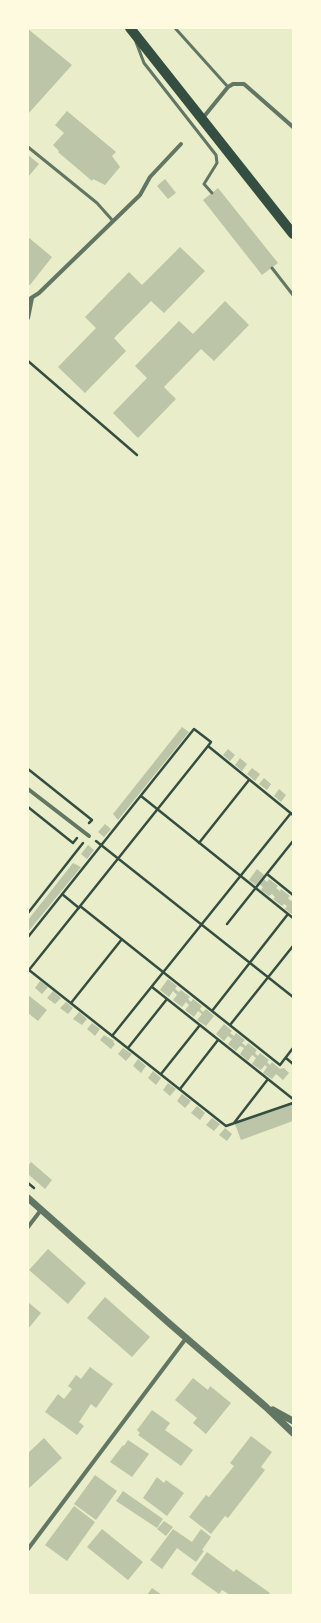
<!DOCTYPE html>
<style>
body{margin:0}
#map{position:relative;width:321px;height:1623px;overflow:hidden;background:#e9edc9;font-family:"Zilla Slab",serif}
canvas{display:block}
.frame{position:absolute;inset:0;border:29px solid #fefae0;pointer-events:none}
</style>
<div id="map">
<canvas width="321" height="1623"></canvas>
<div class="frame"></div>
</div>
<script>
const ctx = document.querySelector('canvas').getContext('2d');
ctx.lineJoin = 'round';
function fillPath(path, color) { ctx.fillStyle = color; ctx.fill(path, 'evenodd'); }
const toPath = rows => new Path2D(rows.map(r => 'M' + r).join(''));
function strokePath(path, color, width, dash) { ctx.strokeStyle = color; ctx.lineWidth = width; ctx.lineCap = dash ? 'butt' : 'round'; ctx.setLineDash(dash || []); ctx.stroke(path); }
const building = toPath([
 [28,29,72,65,28,114],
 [67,111,116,152,112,156,120,167,105,185,93,179,92,181,58,152,59,151,53,145,64,133,55,125],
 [28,155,39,164,28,177],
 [165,179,176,193,168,199,157,186],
 [218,188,278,263,262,275,203,200],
 [28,237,52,257,30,285,28,284],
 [180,247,205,271,164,313,151,301,114,338,126,351,85,393,58,367,96,328,85,317,129,272,142,285],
 [225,301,249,325,214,361,201,349,164,387,176,399,138,438,113,413,147,378,135,366,179,321,193,334],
 [182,727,189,732,118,820,113,814],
 [228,749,235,755,230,761,223,755],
 [240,758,247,764,242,771,235,765],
 [252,768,260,774,255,781,247,774],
 [264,778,271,784,267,790,259,784],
 [279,789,286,795,281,802,274,796],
 [105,824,111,829,104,837,98,832],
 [88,845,94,850,87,859,81,854],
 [73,863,81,867,28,932,28,920],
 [257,869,265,876,263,878,267,882,269,879,278,886,276,888,280,891,281,889,290,896,288,898,291,901,293,899,293,915,285,909,287,906,284,904,282,906,273,899,275,897,272,894,269,896,261,890,263,887,259,884,257,886,249,880],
 [168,979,177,986,175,989,179,992,181,990,190,997,188,999,191,1002,193,999,202,1006,200,1009,203,1012,206,1009,214,1016,206,1026,197,1020,202,1014,198,1011,194,1017,185,1010,189,1005,186,1002,182,1007,173,1000,177,995,173,991,169,997,160,990],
 [40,981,48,987,42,994,35,988],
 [53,991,61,998,55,1004,47,998],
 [28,995,47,1010,38,1021,28,1013],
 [66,1002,73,1008,68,1014,60,1008],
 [79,1012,87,1019,82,1025,73,1019],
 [92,1023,100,1029,95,1036,87,1029],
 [224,1024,232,1031,230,1033,234,1036,236,1033,245,1040,242,1043,246,1046,248,1043,257,1050,255,1053,258,1056,260,1053,269,1060,267,1062,270,1065,272,1062,280,1069,284,1068,289,1073,283,1080,276,1074,272,1079,263,1073,267,1067,265,1065,261,1070,252,1064,256,1058,252,1055,248,1061,240,1054,244,1048,240,1046,236,1051,228,1044,232,1039,228,1036,224,1041,216,1034],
 [104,1035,114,1041,113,1042,115,1044,111,1049,100,1040],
 [123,1048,132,1054,126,1061,118,1054],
 [138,1059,146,1066,141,1073,133,1066],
 [153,1071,161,1078,156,1085,148,1078],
 [168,1083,176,1089,170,1096,163,1090],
 [182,1094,191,1101,185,1108,177,1101],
 [293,1104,293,1121,241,1140,235,1124],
 [197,1106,205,1113,200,1120,191,1113],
 [212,1118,220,1124,214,1131,206,1125],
 [225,1128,232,1134,227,1141,219,1135],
 [31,1162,52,1180,45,1189,28,1174,28,1166],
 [48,1249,86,1283,68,1304,29,1270],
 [105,1297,150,1337,132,1357,87,1318],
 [28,1302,41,1313,28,1329],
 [90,1367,113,1384,96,1408,91,1404,79,1422,84,1426,77,1435,45,1412,58,1394,64,1399,72,1389,68,1386,76,1375,81,1379],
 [193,1378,208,1390,210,1386,231,1403,206,1434,193,1423,197,1418,175,1400],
 [152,1410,170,1423,165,1430,193,1450,181,1466,138,1435,140,1433,137,1430],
 [251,1436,272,1452,261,1467,265,1470,228,1518,225,1516,211,1534,189,1517,206,1495,209,1497,234,1466,230,1463],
 [44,1438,62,1458,28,1489,28,1453],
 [128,1440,149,1454,132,1477,110,1462,123,1445,124,1446],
 [95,1475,117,1491,96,1520,74,1504],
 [157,1477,164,1483,166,1480,184,1493,167,1516,143,1498],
 [123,1491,163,1519,157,1528,116,1501],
 [74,1506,95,1522,67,1561,45,1545],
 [164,1521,173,1527,166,1536,157,1529],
 [102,1529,143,1562,128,1580,87,1547],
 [173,1529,192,1542,201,1529,211,1537,202,1550,204,1551,196,1562,177,1548,162,1569,150,1560],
 [207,1552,234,1572,236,1569,270,1593,269,1595,230,1595,222,1590,219,1594,191,1574],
 [152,1588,162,1595,147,1595]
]);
const path = toPath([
 [28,361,137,455],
 [28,769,92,820,89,823],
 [141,796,293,918],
 [28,807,73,843,77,838],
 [293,815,208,746,29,970,226,1126,293,1103],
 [96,841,293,997],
 [199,843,249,780],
 [267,874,293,895],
 [62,894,79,908],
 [80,906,280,1065,293,1048],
 [28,913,83,843],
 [227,924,293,841],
 [28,937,194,729,211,742,208,746],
 [152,987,293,1099],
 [71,1003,122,939],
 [212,1011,288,914],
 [230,1025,293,946],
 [112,1036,291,813],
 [128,1048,167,999],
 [286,1058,293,1064],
 [161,1074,200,1025],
 [180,1089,218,1040],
 [234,1123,268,1079],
 [28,1183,34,1188]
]);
const service = toPath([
 [175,28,228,87],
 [136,42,144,63,216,155,217,163,204,184,212,193],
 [28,147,97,203,113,221],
 [272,268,293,295]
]);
const minor = toPath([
 [202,119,228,87,233,84,244,84,293,127],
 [28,300,39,293,140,195,150,177,181,144],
 [28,318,32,298],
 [28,789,89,836],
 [28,1227,41,1210],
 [28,1549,187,1337]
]);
const tertiary = toPath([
 [28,1198,170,1324,266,1407,293,1433],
 [273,1410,293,1421]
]);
const primary = toPath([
 [130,28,293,234]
]);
fillPath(building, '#bcc5a7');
strokePath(path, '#344e41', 2.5);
strokePath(service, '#617663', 3);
strokePath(minor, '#617663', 4);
strokePath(tertiary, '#617663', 7);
strokePath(primary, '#344e41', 10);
</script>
